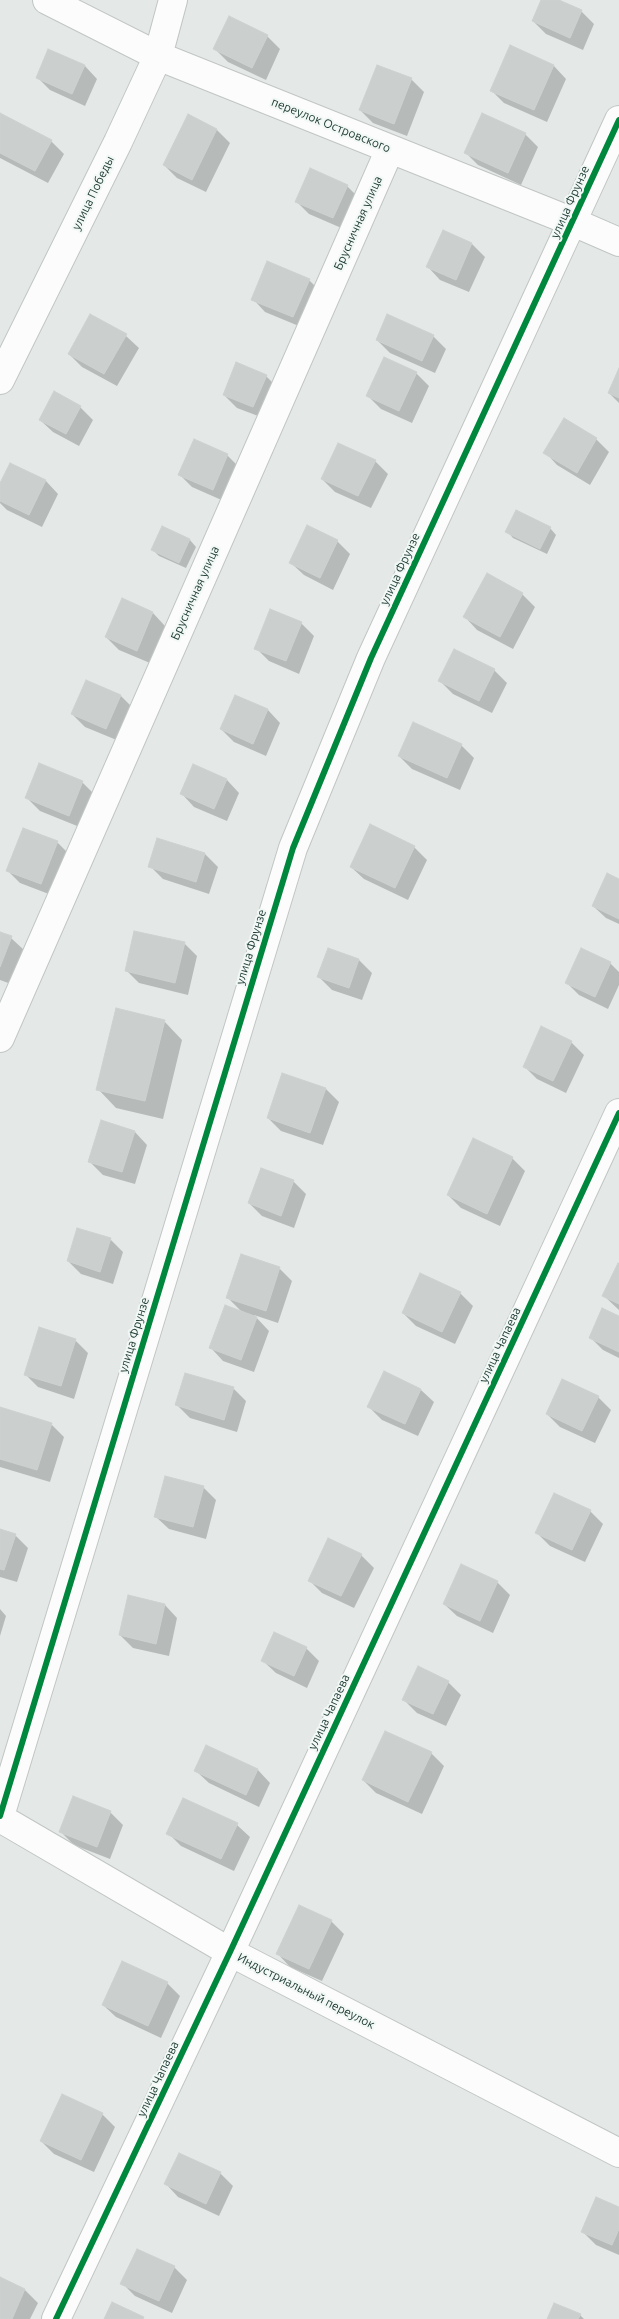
<!DOCTYPE html>
<meta charset="utf-8">
<style>
body{margin:0}
canvas{display:block;background:#e4e9e7}
</style>
<canvas width="619" height="2319"></canvas>
<script>
const ctx = document.querySelector('canvas').getContext('2d');
ctx.lineJoin = 'round';
function fillPath(path, color) { ctx.fillStyle = color; ctx.fill(path, 'evenodd'); }
const toPath = rows => new Path2D(rows.map(r => 'M' + r).join(''));
function strokePath(path, color, width, dash) { ctx.strokeStyle = color; ctx.lineWidth = width; ctx.lineCap = dash ? 'butt' : 'round'; ctx.setLineDash(dash || []); ctx.stroke(path); }
function label(font, color, halo, rows, align = 'center') {
  ctx.font = font + ' Ubuntu,sans-serif'; ctx.lineWidth = 4; ctx.setLineDash([]); ctx.textBaseline = 'middle'; ctx.strokeStyle = halo; ctx.fillStyle = color; for (const [text, x, y, turn = 0] of rows) {
    ctx.save(); ctx.translate(x, y); ctx.rotate((+turn || 0) * Math.PI / 180); ctx.textAlign = isNaN(turn) ? turn : align; if (halo) ctx.strokeText(text, 0, 0); ctx.fillText(text, 0, 0); ctx.restore();
  }
}
const shadow = toPath([
 [543,0,555,0,581,11,594,24,583,50,546,34,533,21],
 [267,36,280,49,266,80,228,62,215,49],
 [511,47,554,66,566,79,547,122,504,103,491,90],
 [49,50,85,66,97,79,85,106,50,90,37,77],
 [411,79,424,92,407,136,373,123,360,110],
 [0,115,51,141,64,154,48,183,0,158],
 [188,116,217,130,230,143,206,192,177,178,164,165],
 [525,134,538,147,521,185,478,165,466,153],
 [347,186,360,199,346,230,309,214,296,201],
 [443,231,472,244,485,257,469,292,440,280,428,267],
 [309,280,322,293,306,329,265,312,253,299],
 [126,336,139,348,117,386,82,367,69,354],
 [433,336,446,349,435,373,390,353,377,340],
 [619,371,619,403,609,393],
 [416,373,429,386,412,423,381,409,368,396],
 [266,376,279,389,266,419,237,408,224,395],
 [80,407,93,420,79,446,53,432,40,420],
 [596,439,609,452,590,485,557,465,545,452],
 [194,441,227,455,240,468,226,502,192,487,179,474],
 [375,461,388,474,371,508,335,492,322,479],
 [11,465,46,481,58,494,42,527,7,510,0,503,0,486],
 [163,528,190,540,196,547,186,568,159,556,153,550],
 [550,528,556,535,547,554,513,538,507,531],
 [337,541,350,554,333,590,304,575,291,563],
 [522,594,535,607,513,649,477,630,465,617],
 [153,613,165,626,150,663,119,650,106,637],
 [301,623,314,636,299,674,269,661,256,648],
 [494,670,507,683,492,713,453,694,440,681],
 [86,682,121,696,134,709,119,741,85,727,72,714],
 [235,696,268,710,280,723,266,756,234,742,221,729],
 [461,745,474,758,460,790,412,769,399,756],
 [227,780,239,793,227,821,194,807,182,794],
 [82,782,95,795,82,828,40,811,27,798],
 [158,840,205,854,218,867,209,894,163,879,150,866],
 [57,842,70,855,54,896,20,883,7,870],
 [414,847,427,860,408,900,364,879,351,867],
 [619,880,619,924,606,918,593,906],
 [0,933,11,938,24,950,11,984,0,980],
 [184,943,197,956,188,995,139,983,126,970],
 [328,950,359,960,372,973,362,1000,332,990,319,977],
 [610,963,619,972,619,985,608,1009,579,995,566,982],
 [164,1021,182,1040,163,1119,116,1108,98,1089],
 [571,1042,584,1055,566,1093,537,1079,524,1066],
 [326,1089,339,1102,323,1145,281,1131,268,1118],
 [135,1132,147,1145,135,1184,103,1175,90,1162],
 [512,1158,525,1171,500,1226,461,1208,448,1195],
 [262,1170,294,1182,306,1194,294,1228,262,1216,249,1203],
 [110,1239,123,1252,113,1284,81,1274,68,1261],
 [619,1265,619,1310,604,1296],
 [279,1268,292,1281,278,1323,254,1315,269,1331,254,1372,223,1361,211,1348,243,1313,228,1298],
 [460,1293,473,1306,455,1344,416,1326,403,1313],
 [619,1318,619,1358,603,1350,590,1337],
 [75,1340,88,1353,74,1399,38,1387,25,1374],
 [385,1373,421,1390,434,1402,418,1436,382,1420,369,1407],
 [233,1388,246,1401,237,1432,190,1418,177,1405],
 [598,1397,611,1410,595,1443,560,1427,547,1414],
 [0,1411,51,1424,64,1437,50,1482,0,1467],
 [203,1487,216,1500,206,1539,169,1529,156,1517],
 [590,1511,603,1524,585,1562,550,1546,537,1533],
 [0,1530,15,1535,28,1548,17,1582,0,1577],
 [361,1555,374,1568,354,1608,322,1593,310,1581],
 [497,1582,510,1595,493,1633,457,1616,444,1604],
 [165,1605,177,1618,169,1656,133,1648,120,1635],
 [0,1609,6,1616,0,1636],
 [306,1648,319,1661,307,1688,276,1673,263,1661],
 [448,1682,461,1695,446,1726,417,1713,404,1700],
 [431,1753,444,1766,422,1814,376,1793,363,1780],
 [258,1770,270,1783,259,1807,209,1783,196,1771],
 [110,1812,123,1825,110,1859,74,1845,61,1832],
 [237,1825,250,1837,234,1871,181,1846,168,1833],
 [331,1921,344,1934,322,1981,290,1967,278,1954],
 [167,1983,180,1996,161,2038,116,2017,103,2005],
 [102,2114,115,2127,94,2172,54,2154,41,2141],
 [220,2173,233,2186,219,2216,178,2197,166,2184],
 [619,2209,619,2255,596,2245,583,2232],
 [174,2267,187,2280,172,2313,135,2296,122,2283],
 [0,2279,25,2290,38,2303,30,2319,0,2319],
 [580,2315,584,2319,549,2319]
]);
const building = toPath([
 [541,0,559,0,582,10,570,38,532,21,541,0],
 [229,16,268,35,252,68,213,49,229,16],
 [510,45,554,65,534,110,490,91,510,45],
 [48,49,85,65,72,94,36,78,48,49],
 [377,65,412,78,394,124,359,110,377,65],
 [0,113,52,140,35,171,0,153,0,113],
 [482,113,526,133,508,173,464,153,482,113],
 [188,114,217,129,192,180,163,165,188,114],
 [310,168,348,185,333,218,295,202,310,168],
 [443,230,472,243,456,280,426,267,443,230],
 [267,261,310,279,293,317,251,300,267,261],
 [90,314,127,334,104,374,68,354,90,314],
 [387,314,434,335,422,361,376,340,387,314],
 [384,357,417,372,399,411,366,396,384,357],
 [236,362,267,375,253,407,223,395,236,362],
 [619,368,619,398,608,393,619,368],
 [54,391,81,406,66,434,39,420,54,391],
 [564,418,597,438,577,473,543,453,564,418],
 [194,439,228,454,213,490,178,475,194,439],
 [338,443,376,460,358,496,321,479,338,443],
 [10,463,46,480,29,515,0,501,0,483,10,463],
 [516,510,551,527,540,549,505,532,516,510],
 [307,525,338,540,320,578,289,563,307,525],
 [162,526,190,539,179,563,151,550,162,526],
 [487,573,523,593,500,637,463,617,487,573],
 [122,598,153,612,137,651,105,637,122,598],
 [270,609,302,622,286,661,254,649,270,609],
 [454,649,495,669,479,701,438,681,454,649],
 [86,680,121,695,106,729,71,714,86,680],
 [235,695,268,709,253,744,220,729,235,695],
 [413,722,462,744,447,778,398,756,413,722],
 [39,763,83,781,69,816,25,798,39,763],
 [193,764,227,779,214,809,180,794,193,764],
 [370,824,415,846,395,888,350,867,370,824],
 [23,828,58,841,41,884,6,871,23,828],
 [157,838,205,853,196,882,148,867,157,838],
 [607,873,619,879,619,919,592,906,607,873],
 [134,931,185,942,175,983,125,971,134,931],
 [0,932,12,936,0,967,0,932],
 [328,948,359,959,349,988,317,977,328,948],
 [581,948,611,962,595,997,565,983,581,948],
 [116,1008,165,1020,145,1101,96,1090,116,1008],
 [541,1026,572,1041,553,1081,523,1067,541,1026],
 [282,1073,326,1088,310,1133,267,1118,282,1073],
 [101,1120,135,1131,122,1172,88,1162,101,1120],
 [473,1138,513,1157,487,1214,447,1195,473,1138],
 [261,1168,294,1180,281,1216,248,1203,261,1168],
 [77,1228,111,1238,100,1272,67,1261,77,1228],
 [241,1254,280,1267,266,1311,226,1298,241,1254],
 [618,1263,619,1264,619,1304,602,1296,618,1263],
 [420,1273,461,1292,442,1332,402,1313,420,1273],
 [225,1305,257,1317,241,1360,209,1348,225,1305],
 [602,1308,619,1316,619,1352,589,1338,602,1308],
 [39,1327,76,1339,61,1386,24,1375,39,1327],
 [384,1371,421,1389,405,1424,367,1407,384,1371],
 [185,1373,234,1387,224,1420,175,1405,185,1373],
 [562,1379,599,1396,582,1431,546,1414,562,1379],
 [0,1407,52,1423,37,1470,0,1459,0,1407],
 [165,1476,204,1486,193,1527,154,1517,165,1476],
 [554,1493,591,1510,572,1550,535,1533,554,1493],
 [0,1529,16,1534,4,1570,0,1569,0,1529],
 [328,1538,362,1554,341,1596,308,1581,328,1538],
 [461,1564,498,1581,480,1621,443,1604,461,1564],
 [128,1595,165,1604,156,1644,119,1635,128,1595],
 [274,1632,307,1647,294,1676,261,1661,274,1632],
 [418,1666,449,1681,433,1714,402,1700,418,1666],
 [385,1731,432,1752,408,1802,362,1780,385,1731],
 [206,1745,258,1769,246,1795,194,1771,206,1745],
 [73,1796,111,1811,97,1847,59,1832,73,1796],
 [183,1798,238,1823,221,1859,166,1834,183,1798],
 [299,1905,332,1920,309,1969,276,1954,299,1905],
 [122,1961,168,1982,148,2026,102,2005,122,1961],
 [62,2094,103,2113,81,2160,40,2141,62,2094],
 [179,2153,221,2172,206,2204,164,2184,179,2153],
 [596,2197,619,2207,619,2229,612,2245,581,2232,596,2197],
 [137,2249,175,2266,159,2301,120,2284,137,2249],
 [0,2277,25,2289,12,2319,0,2319,0,2277],
 [112,2302,144,2317,143,2319,104,2319,112,2302],
 [554,2303,581,2314,578,2319,547,2319,554,2303]
]);
const minor = toPath([
 [47,0,158,56,573,222,619,242],
 [0,380,118,142,158,56,173,0],
 [0,1038,390,149],
 [0,1816,293,848,371,658,619,120],
 [0,1818,230,1952,619,2153],
 [56,2319,230,1952,619,1113]
]);
const cycleway = toPath([
 [0,1816,293,848,371,658,619,120],
 [56,2319,230,1952,619,1113]
]);
const streetNames = [
 ["переулок Островского",331,125,22],
 ["улица Победы",93,193,-64],
 ["улица Фрунзе",570,202,-66],
 ["Брусничная улица",358,223,-66],
 ["улица Фрунзе",400,569,-65],
 ["Брусничная улица",195,593,-66],
 ["улица Фрунзе",251,947,-73],
 ["улица Фрунзе",134,1335,-73],
 ["улица Чапаева",500,1345,-65],
 ["улица Чапаева",329,1712,-65],
 ["Индустриальный переулок",306,1991,27],
 ["улица Чапаева",158,2079,-65]
];
fillPath(shadow, '#0003');
fillPath(building, '#cbd0ce');
strokePath(building, '#cdd2d0', 1);
strokePath(minor, '#c1c6c4', 30);
strokePath(minor, '#fbfcfb', 28);
strokePath(cycleway, '#00873e', 6);
label('12px', '#213d36', '#f2f8f5', streetNames);
</script>
